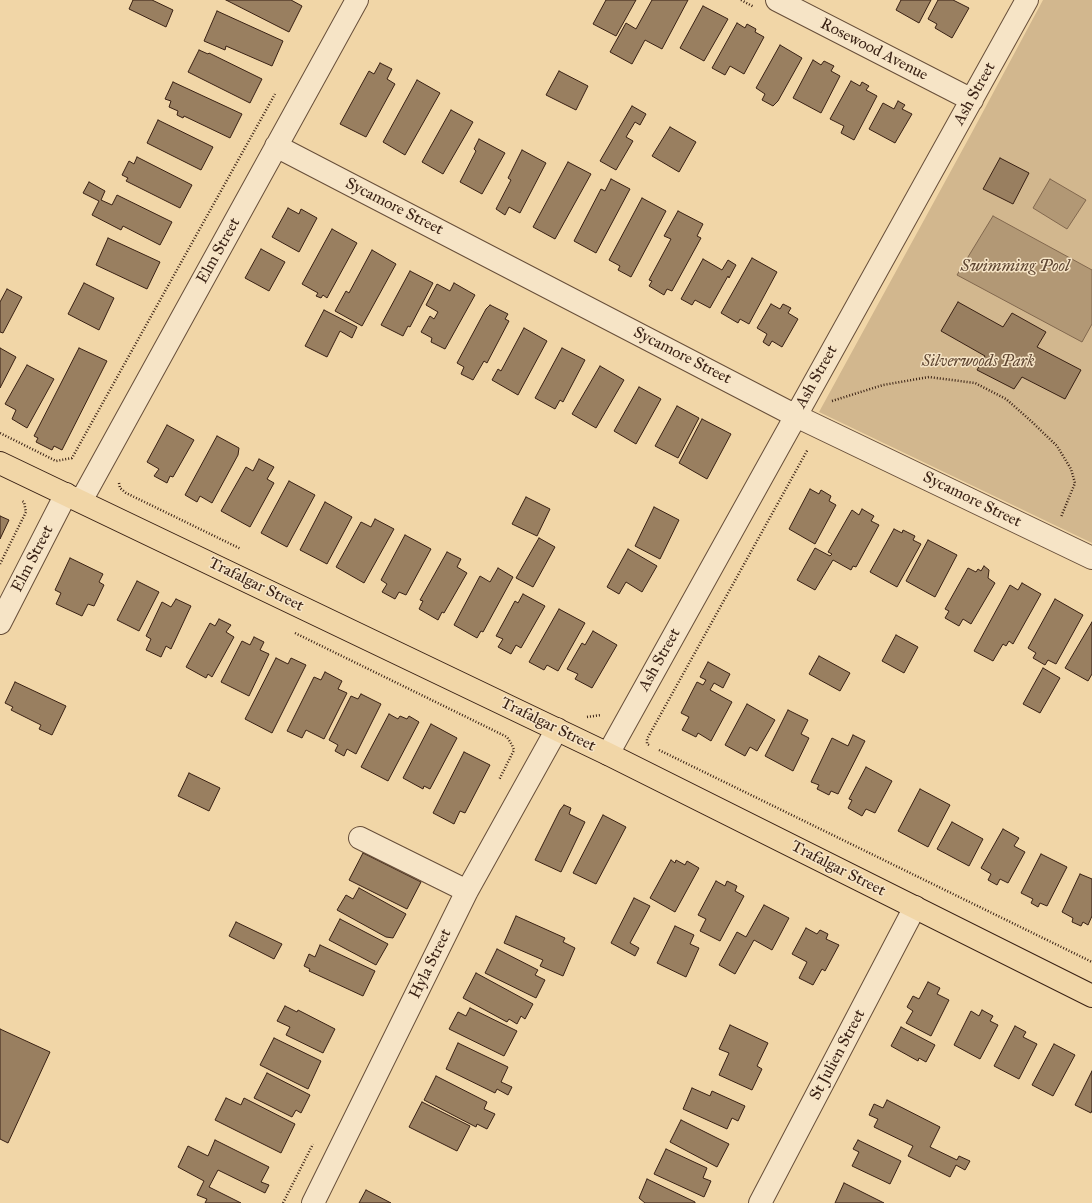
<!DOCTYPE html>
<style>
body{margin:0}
canvas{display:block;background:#f1d6a7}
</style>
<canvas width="1092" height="1203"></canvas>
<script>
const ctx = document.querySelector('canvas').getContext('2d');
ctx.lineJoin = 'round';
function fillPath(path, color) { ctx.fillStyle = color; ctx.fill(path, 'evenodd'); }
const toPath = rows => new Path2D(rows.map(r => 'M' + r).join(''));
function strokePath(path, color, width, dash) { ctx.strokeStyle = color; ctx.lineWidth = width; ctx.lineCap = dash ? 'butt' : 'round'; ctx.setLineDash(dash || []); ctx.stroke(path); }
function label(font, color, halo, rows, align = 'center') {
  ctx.font = font + ' "IM FELL Great Primer",serif'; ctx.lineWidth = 3; ctx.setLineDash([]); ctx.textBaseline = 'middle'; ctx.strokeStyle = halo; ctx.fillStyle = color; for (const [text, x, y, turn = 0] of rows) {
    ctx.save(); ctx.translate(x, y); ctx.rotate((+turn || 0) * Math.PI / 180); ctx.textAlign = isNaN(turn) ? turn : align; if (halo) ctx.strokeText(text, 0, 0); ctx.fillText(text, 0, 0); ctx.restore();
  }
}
const green = toPath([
 [1043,0,1092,0,1092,543,819,412,970,136]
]);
const water = toPath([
 [1050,179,1086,200,1067,229,1033,208,1050,179],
 [993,216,1092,270,1092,324,1082,342,957,275,993,216]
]);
const building = toPath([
 [133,0,152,0,173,10,166,27,129,9,133,0],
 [226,0,291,0,302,6,289,32,226,0],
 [606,0,636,0,616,36,593,24,606,0],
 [652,0,688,0,662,49,645,40,632,64,610,52,626,23,636,29,652,0],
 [901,0,931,0,919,23,896,10,901,0],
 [938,0,953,0,969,8,952,38,935,28,937,24,928,19,938,0],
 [703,6,728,19,704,61,680,48,703,6],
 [217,11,283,41,272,66,226,46,225,50,204,41,217,11],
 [737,23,745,28,747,24,756,29,755,32,764,37,744,74,730,66,725,75,712,68,737,23],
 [780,45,802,58,778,101,773,106,762,100,765,94,756,88,780,45],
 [199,50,208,54,209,53,262,79,250,103,188,72,199,50],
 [813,60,821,65,824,61,834,66,831,71,840,76,821,113,793,98,813,60],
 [380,63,392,69,387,79,395,84,366,137,340,124,369,71,374,74,380,63],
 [559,71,588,86,576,110,546,95,559,71],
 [417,80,440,93,405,155,383,142,417,80],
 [851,81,860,86,862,82,869,86,866,90,877,96,854,140,841,133,844,126,830,119,851,81],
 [173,82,242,114,230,138,184,116,183,118,177,115,178,111,169,107,171,101,165,99,173,82],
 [898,101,905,105,902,109,912,114,895,143,869,129,883,103,894,109,898,101],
 [632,106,646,114,640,125,635,122,626,137,633,141,616,170,600,161,632,106],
 [451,110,473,122,443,174,422,162,451,110],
 [158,120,213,147,201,170,147,143,158,120],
 [670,127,696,142,679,172,652,156,670,127],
 [479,139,505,153,482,194,460,182,476,151,474,149,479,139],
 [522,150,546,163,520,213,509,207,505,215,496,209,511,180,508,178,522,150],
 [137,157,192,185,180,208,126,181,128,178,122,175,129,161,134,164,137,157],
 [1000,158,1029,173,1013,204,983,189,1000,158],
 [568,162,591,174,555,239,533,227,568,162],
 [611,179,630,189,596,253,574,241,601,189,605,191,611,179],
 [89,182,105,191,101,200,112,205,117,195,172,222,160,245,123,226,121,230,92,215,99,201,83,193,89,182],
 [642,198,666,211,631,277,618,270,620,266,609,260,642,198],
 [288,208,299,214,301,209,317,218,299,252,272,237,288,208],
 [678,211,703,224,697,236,701,238,672,291,667,289,664,295,649,286,652,281,649,280,671,239,664,236,678,211],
 [332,229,357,243,327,298,323,295,321,298,316,296,318,293,302,284,332,229],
 [108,238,160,262,147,289,96,265,108,238],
 [261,249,285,262,269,291,245,278,261,249],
 [372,250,396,264,362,326,335,311,346,291,349,293,372,250],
 [752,258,777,272,749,324,740,319,738,323,721,313,752,258],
 [703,259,722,270,728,260,736,265,729,278,728,276,710,308,695,300,692,305,681,299,703,259],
 [410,271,433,283,410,327,408,326,403,336,381,325,410,271],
 [84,283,114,298,99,330,68,314,84,283],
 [454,283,475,295,445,349,431,342,432,338,421,332,430,316,434,319,438,312,426,305,437,284,450,291,454,283],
 [7,289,22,297,3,333,0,332,0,302,7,289],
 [958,302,1003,327,1012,313,1046,332,1037,347,1081,370,1065,399,1022,377,1014,389,977,370,985,356,941,331,958,302],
 [771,304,780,309,783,304,791,308,788,313,798,319,782,347,772,341,769,346,763,342,767,334,757,328,771,304],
 [490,305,508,314,505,319,509,321,487,363,484,361,473,380,461,374,464,367,457,363,486,309,490,305],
 [324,310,357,327,352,338,340,331,327,357,305,346,324,310],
 [524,328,547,341,518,395,492,380,498,369,501,371,524,328],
 [0,348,16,357,0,388,0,348],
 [79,348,107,361,62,450,54,446,52,450,36,442,38,438,34,436,79,348],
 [562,348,585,360,563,402,560,400,555,409,535,398,562,348],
 [27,365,54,379,27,428,12,419,16,410,5,404,27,365],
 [600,366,624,380,596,428,572,414,600,366],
 [639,387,661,399,636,444,614,431,639,387],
 [677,406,699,418,678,458,655,446,677,406],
 [702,419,731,434,707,479,679,463,702,419],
 [167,425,194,440,173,477,170,476,167,483,154,476,159,469,147,462,167,425],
 [217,436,239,448,238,455,212,503,200,496,197,502,185,495,217,436],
 [259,459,274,467,267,479,274,483,250,527,221,511,246,467,253,471,259,459],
 [289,481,315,495,287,547,261,533,289,481],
 [810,489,819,494,821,490,831,496,829,501,836,505,815,544,789,529,810,489],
 [526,497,550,509,537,536,512,524,526,497],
 [325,502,352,517,327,564,300,550,325,502],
 [654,507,679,520,660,559,635,546,654,507],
 [862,509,874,516,871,521,879,525,856,567,853,566,851,570,833,560,815,590,797,580,815,548,830,556,832,554,828,552,852,510,859,515,862,509],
 [0,516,9,520,0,539,0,516],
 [375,519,394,529,364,583,336,567,361,522,371,527,375,519],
 [894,529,902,533,903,530,915,536,913,540,921,544,897,587,870,572,894,529],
 [405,535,431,549,406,595,399,592,395,599,382,592,387,584,381,580,405,535],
 [539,538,555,547,533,587,516,578,539,538],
 [928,540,957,555,935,597,906,581,928,540],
 [628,549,657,566,642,592,626,582,619,594,607,587,628,549],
 [447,552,461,559,457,567,467,573,444,613,442,612,438,620,419,609,423,601,420,600,447,552],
 [70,558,103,574,99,582,104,585,94,606,88,604,82,616,56,604,61,593,55,590,70,558],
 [984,566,989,570,988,578,995,583,971,624,963,619,959,626,945,618,949,611,945,609,968,568,976,572,978,569,981,571,984,566],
 [498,568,513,577,483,632,481,631,477,638,454,625,480,576,490,582,498,568],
 [137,581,159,592,139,631,117,620,137,581],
 [1022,583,1041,594,1013,644,1009,641,1006,646,1003,644,993,661,974,651,1010,585,1018,590,1022,583],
 [523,594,545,606,521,648,516,645,511,654,498,647,503,639,496,636,515,601,518,603,523,594],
 [176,599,191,606,171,649,166,646,161,657,146,650,151,639,146,636,162,602,171,607,176,599],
 [1055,599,1083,615,1056,664,1048,660,1045,665,1033,658,1036,653,1028,648,1055,599],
 [559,609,585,623,558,671,547,665,544,670,529,662,559,609],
 [219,619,231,625,226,632,234,637,212,677,208,674,206,678,186,667,210,623,215,626,219,619],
 [1092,622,1092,674,1088,681,1065,668,1092,622],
 [593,631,617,645,592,688,575,679,578,674,567,669,582,643,585,645,593,631],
 [896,635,918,647,904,673,882,661,896,635],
 [254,637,264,642,260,650,269,654,249,696,221,682,242,641,250,645,254,637],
 [819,656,850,673,840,691,809,674,819,656],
 [276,658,288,664,291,658,306,665,272,733,245,719,276,658],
 [708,662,730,674,723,688,714,683,710,690,732,702,711,741,698,733,696,737,682,730,689,717,681,713,697,682,703,685,706,680,700,677,708,662],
 [1043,668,1060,678,1040,713,1023,704,1043,668],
 [325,672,342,681,338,689,347,693,324,739,306,730,302,738,287,731,314,677,321,680,325,672],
 [15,682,66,706,52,735,39,729,41,725,11,710,13,707,5,703,15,682],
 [361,694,381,704,356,754,347,749,344,756,335,751,338,745,329,740,351,696,358,699,361,694],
 [747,704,775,720,757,751,750,747,745,756,725,745,747,704],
 [788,710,808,720,801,734,809,738,793,771,765,756,788,710],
 [389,714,398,719,400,716,407,719,409,716,419,722,388,781,361,767,389,714],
 [431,724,457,738,430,789,424,786,423,789,403,778,431,724],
 [853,735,865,741,838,794,831,791,829,795,817,789,819,785,811,782,832,738,848,746,853,735],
 [464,752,490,765,465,813,460,811,454,824,433,813,464,752],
 [866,767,892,781,875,813,866,809,862,816,848,808,852,800,849,799,866,767],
 [189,773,220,788,209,811,178,796,189,773],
 [920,789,950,805,928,847,898,831,920,789],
 [564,805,571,808,569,814,585,822,561,872,535,860,560,810,564,805],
 [603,815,626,827,596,884,573,873,603,815],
 [952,822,983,839,969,866,937,849,952,822],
 [1003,829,1019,838,1014,846,1025,852,1008,883,1000,879,997,885,988,880,991,874,981,868,1003,829],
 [363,853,421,882,407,909,349,880,363,853],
 [1041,854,1067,867,1047,906,1040,903,1038,907,1031,903,1033,899,1021,893,1041,854],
 [671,860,675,863,676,860,685,865,687,861,699,868,675,912,650,898,671,860],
 [1080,874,1092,879,1092,916,1088,925,1083,922,1081,926,1072,922,1073,918,1062,912,1080,874],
 [716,881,725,886,727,881,737,886,735,891,744,896,720,941,700,931,706,919,698,915,716,881],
 [359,888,406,914,393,938,386,937,337,910,346,895,353,899,359,888],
 [634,898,650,906,630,943,639,948,635,956,611,943,634,898],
 [764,905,789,918,772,950,754,940,735,974,719,965,737,932,746,937,764,905],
 [516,916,565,938,563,942,575,948,563,976,540,966,543,960,504,943,516,916],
 [340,919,388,944,376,965,329,940,340,919],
 [236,922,282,944,274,959,229,936,236,922],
 [675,926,694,935,690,944,699,948,686,977,657,963,675,926],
 [806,928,817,934,820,930,828,934,826,939,839,945,825,971,822,969,813,985,799,978,807,962,792,954,806,928],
 [320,945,375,971,363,996,309,971,310,969,304,966,309,954,315,957,320,945],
 [497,949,538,970,535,975,545,980,536,998,485,973,497,949],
 [476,973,533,1004,525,1019,521,1016,517,1024,509,1019,507,1022,463,998,476,973],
 [928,982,940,988,937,994,949,1000,931,1036,906,1023,913,1011,907,1007,913,996,919,999,928,982],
 [285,1006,297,1012,298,1010,335,1029,323,1053,286,1035,290,1027,277,1021,285,1006],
 [470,1008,517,1031,504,1056,449,1029,458,1012,466,1016,470,1008],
 [982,1010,993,1016,990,1021,998,1025,980,1059,954,1045,971,1011,979,1016,982,1010],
 [730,1025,768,1043,757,1066,762,1069,752,1090,719,1075,729,1053,719,1049,730,1025],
 [1015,1026,1026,1032,1023,1037,1037,1044,1019,1079,994,1066,1015,1026],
 [901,1027,935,1045,926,1062,919,1058,918,1061,891,1046,901,1027],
 [0,1029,50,1052,8,1143,0,1139,0,1029],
 [274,1038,321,1061,308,1089,260,1065,274,1038],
 [458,1043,508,1067,501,1082,512,1087,508,1095,497,1089,495,1093,446,1069,458,1043],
 [1054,1044,1075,1055,1053,1096,1032,1085,1054,1044],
 [1092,1071,1092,1110,1091,1113,1075,1105,1092,1071],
 [267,1073,310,1095,301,1113,296,1110,292,1117,254,1098,267,1073],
 [436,1076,487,1102,484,1109,495,1114,487,1129,477,1124,476,1127,424,1100,436,1076],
 [692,1088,710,1096,712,1091,745,1106,738,1121,732,1118,727,1129,683,1109,692,1088],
 [226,1098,241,1105,244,1098,295,1124,281,1153,215,1120,226,1098],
 [887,1100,940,1127,930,1147,957,1160,959,1156,970,1161,965,1170,956,1165,950,1177,908,1156,913,1146,874,1127,878,1119,869,1115,874,1104,883,1108,887,1100],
 [422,1102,470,1126,457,1151,409,1127,422,1102],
 [681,1120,729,1144,717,1167,670,1142,681,1120],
 [215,1140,269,1167,261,1182,269,1185,265,1193,218,1170,209,1187,241,1203,205,1203,207,1199,197,1195,204,1181,178,1167,188,1146,208,1156,215,1140],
 [858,1140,901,1161,890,1184,852,1166,859,1152,853,1149,858,1140],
 [666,1149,707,1168,703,1178,711,1181,704,1197,654,1174,666,1149],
 [647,1179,695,1202,695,1203,645,1203,639,1198,647,1179],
 [844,1183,884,1203,835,1203,844,1183],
 [366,1190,391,1203,359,1203,366,1190]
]);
const path = toPath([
 [741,0,754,7],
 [832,401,883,385,929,377,975,383,1006,399,1031,421,1057,446,1071,469,1075,483,1061,517],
 [0,433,56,461,72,458,275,94],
 [119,483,120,488,126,493,241,549],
 [0,564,26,512,24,502,22,501],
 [295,633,507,737,512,745,514,750,499,780],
 [587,717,601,715],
 [649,745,647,744,647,739,808,449],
 [659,750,1092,962],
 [283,1203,313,1144]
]);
const minor = toPath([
 [777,0,972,100],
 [276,146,796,416,1092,558],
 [81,501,357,0],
 [0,623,66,494],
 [608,754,1027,0],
 [360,838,467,891],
 [313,1203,467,891,557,729],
 [760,1203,915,907]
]);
const major = toPath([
 [0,463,608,754,1092,996]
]);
const streetNames = [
 ["Rosewood Avenue",874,50,27],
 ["Ash Street",975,94,-61],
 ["Sycamore Street",394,207,27],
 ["Elm Street",219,251,-61],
 ["Sycamore Street",682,356,27],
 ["Ash Street",817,377,-61],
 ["Sycamore Street",972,500,26],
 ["Elm Street",33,559,-63],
 ["Trafalgar Street",256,585,26],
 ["Ash Street",660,660,-61],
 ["Trafalgar Street",548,725,26],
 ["Trafalgar Street",838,869,27],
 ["Hyla Street",431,964,-64],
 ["St Julien Street",838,1055,-62]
];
const parkNames = [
 ["Silverwoods Park",978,362]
];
const waterNames = [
 ["Swimming Pool",1015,267]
];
fillPath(green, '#d2b78e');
fillPath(water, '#b29875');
strokePath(water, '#82684e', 1);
fillPath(building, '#997f60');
strokePath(building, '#392114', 1);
strokePath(minor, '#674e39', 24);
strokePath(major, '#392114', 24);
strokePath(path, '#392114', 2.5, [1, 2]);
strokePath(minor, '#f6e4c6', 22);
strokePath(major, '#f1d6a7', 22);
label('16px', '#392114', '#f6e4c6', streetNames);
label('italic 16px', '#5f4632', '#f6e4c6', parkNames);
label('italic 17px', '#5d4531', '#f6e4c6', waterNames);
</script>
